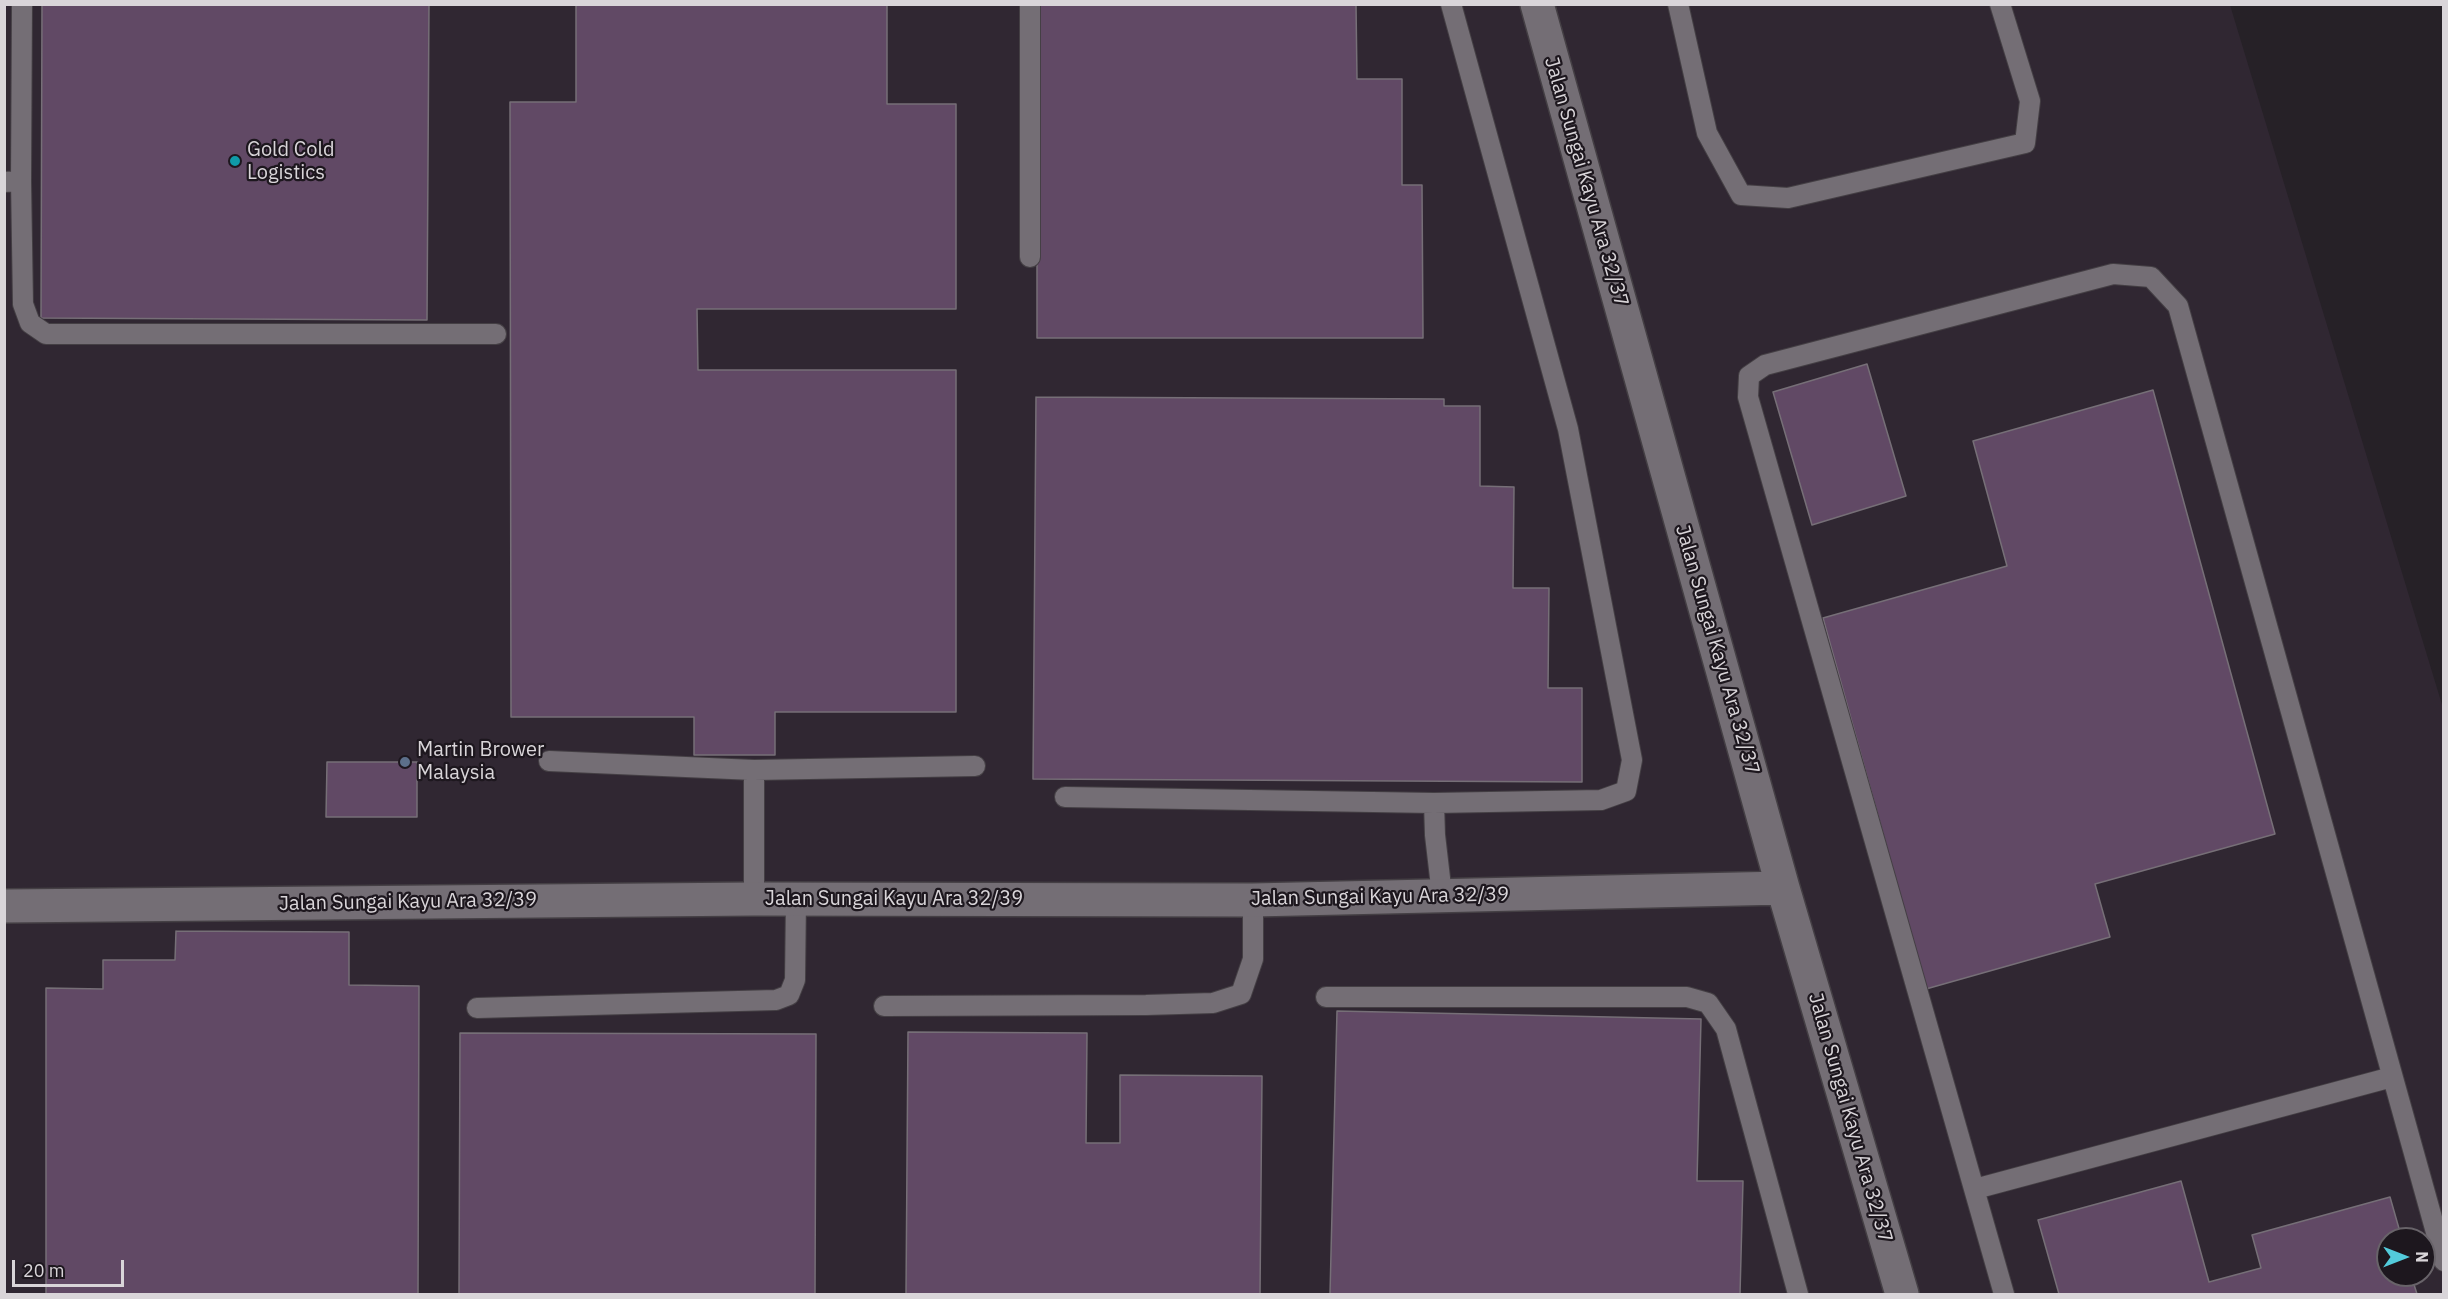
<!DOCTYPE html>
<style>
body{margin:0}
#map{position:relative;width:2448px;height:1299px;overflow:hidden;background:#262127;font-family:"IBM Plex Sans",sans-serif}
canvas{display:block}
.frame{position:absolute;inset:0;border:6px solid #d9d5d9;pointer-events:none}
.north{position:absolute;left:2376px;top:1227px;width:60px;height:60px;box-sizing:border-box;background:#1d171e;border:2px solid #686369;border-radius:50%;rotate:90deg;font-size:16px;font-weight:700;line-height:24px;text-align:center;color:#d9d5d9}
.north::after{content:'';display:block;margin:auto;width:21px;height:27px;background:#53cbdb;clip-path:polygon(50% 0,100% 100%,50% 72%,0 100%)}
.scale{position:absolute;left:12px;top:1260px;width:112px;height:27px;box-sizing:border-box;border:3px solid #d9d5d9;border-top:0;padding-left:8px;font-size:18px;line-height:21px;white-space:nowrap;color:#d9d5d9;-webkit-text-stroke:4px #1d171e;paint-order:stroke}
</style>
<div id="map">
<canvas width="2448" height="1299"></canvas>
<div class="frame"></div>
<div class="north">N</div>
<div class="scale">20 m</div>
</div>
<script>
const ctx = document.querySelector('canvas').getContext('2d');
ctx.lineJoin = 'round';
function fillPath(path, color) { ctx.fillStyle = color; ctx.fill(path, 'evenodd'); }
const toPath = rows => new Path2D(rows.map(r => 'M' + r).join(''));
function strokePath(path, color, width, dash) { ctx.strokeStyle = color; ctx.lineWidth = width; ctx.lineCap = dash ? 'butt' : 'round'; ctx.setLineDash(dash || []); ctx.stroke(path); }
function label(font, color, halo, rows, align = 'center') {
  ctx.font = font + ' "IBM Plex Sans",sans-serif'; ctx.lineWidth = 4.5; ctx.setLineDash([]); ctx.textBaseline = 'middle'; ctx.strokeStyle = halo; ctx.fillStyle = color; for (const [text, x, y, turn = 0] of rows) {
    ctx.save(); ctx.translate(x, y); ctx.rotate((+turn || 0) * Math.PI / 180); ctx.textAlign = isNaN(turn) ? turn : align; if (halo) ctx.strokeText(text, 0, 0); ctx.fillText(text, 0, 0); ctx.restore();
  }
}
const built = toPath([
 [5,5,2230,5,2443,708,2443,1294,5,1294],
 [2388,1239,2424,1239,2424,1275,2388,1275]
]);
const building = toPath([
 [42,4,429,4,427,320,41,318,42,4],
 [576,4,887,4,887,104,956,104,956,309,697,309,698,370,956,370,956,712,775,712,775,755,694,755,694,717,511,717,510,102,576,102,576,4],
 [1037,4,1356,4,1357,79,1402,79,1402,185,1422,185,1423,338,1037,338,1037,4],
 [1867,364,1906,496,1812,525,1773,392,1867,364],
 [2153,390,2275,834,2095,884,2110,937,1926,989,1823,618,2007,566,1973,441,2153,390],
 [1036,397,1444,399,1444,406,1480,406,1480,486,1514,487,1513,588,1549,588,1548,688,1582,688,1582,782,1033,779,1036,397],
 [327,762,417,762,417,817,326,817,327,762],
 [176,931,349,932,349,985,419,986,418,1294,46,1294,46,988,103,989,103,960,175,960,176,931],
 [1337,1011,1701,1019,1697,1181,1743,1181,1740,1294,1330,1294,1337,1011],
 [908,1032,1087,1033,1086,1143,1120,1143,1120,1075,1262,1076,1260,1294,906,1294,908,1032],
 [460,1033,816,1034,815,1294,459,1294,460,1033],
 [2181,1181,2209,1282,2261,1268,2252,1235,2390,1197,2402,1239,2388,1239,2388,1275,2411,1275,2417,1294,2059,1294,2038,1220,2181,1181]
]);
const lane = toPath([
 [1030,4,1030,257],
 [1678,4,1707,133,1741,195,1788,198,2025,143,2030,101,2000,4],
 [21,181,22,4],
 [4,182,21,181,23,304,30,323,46,334,496,334],
 [549,761,754,770,754,899],
 [754,770,975,766],
 [1065,797,1434,803,1435,835,1442,895],
 [1434,803,1601,800,1626,791,1632,760,1568,429,1451,4],
 [1326,997,1687,997,1708,1003,1726,1029,1798,1294],
 [884,1006,1146,1005,1213,1003,1241,994,1253,959,1253,900],
 [477,1008,776,1000,789,995,795,980,796,899],
 [1975,1189,2392,1077],
 [2004,1294,1748,397,1749,376,1765,365,2113,274,2151,277,2178,306,2444,1261]
]);
const street = toPath([
 [1537,4,1783,888,1902,1294],
 [4,906,754,899,1253,900,1783,888]
]);
const markers = [
 [235,161,6,"#0f9aa8"],
 [405,762,6,"#5c6f8a"]
];
const poiNames = [
 ["Gold Cold",247,150],
 ["Logistics",247,173],
 ["Martin Brower",417,750],
 ["Malaysia",417,773]
];
const streetNames = [
 ["Jalan Sungai Kayu Ara 32/37",1586,182,74],
 ["Jalan Sungai Kayu Ara 32/37",1717,650,74],
 ["Jalan Sungai Kayu Ara 32/39",1380,897,-1],
 ["Jalan Sungai Kayu Ara 32/39",894,899],
 ["Jalan Sungai Kayu Ara 32/39",408,902,-1],
 ["Jalan Sungai Kayu Ara 32/37",1850,1118,74]
];
fillPath(built, '#302732');
fillPath(building, '#614965');
strokePath(building, '#766f77', 1.5);
strokePath(lane, '#443f44', 22);
strokePath(street, '#443f44', 36);
strokePath(lane, '#746e75', 20);
strokePath(street, '#746e75', 33);
for (const [x, y, r, color] of markers) { const dot = new Path2D(); dot.arc(x, y, r, 0, 2 * Math.PI); ctx.fillStyle = color; ctx.fill(dot); strokePath(dot, '#1d171e', 2); }
label('20px', '#d9d5d9', '#1d171e', poiNames, 'left');
label('20px', '#d9d5d9', '#1d171e', streetNames);
</script>
